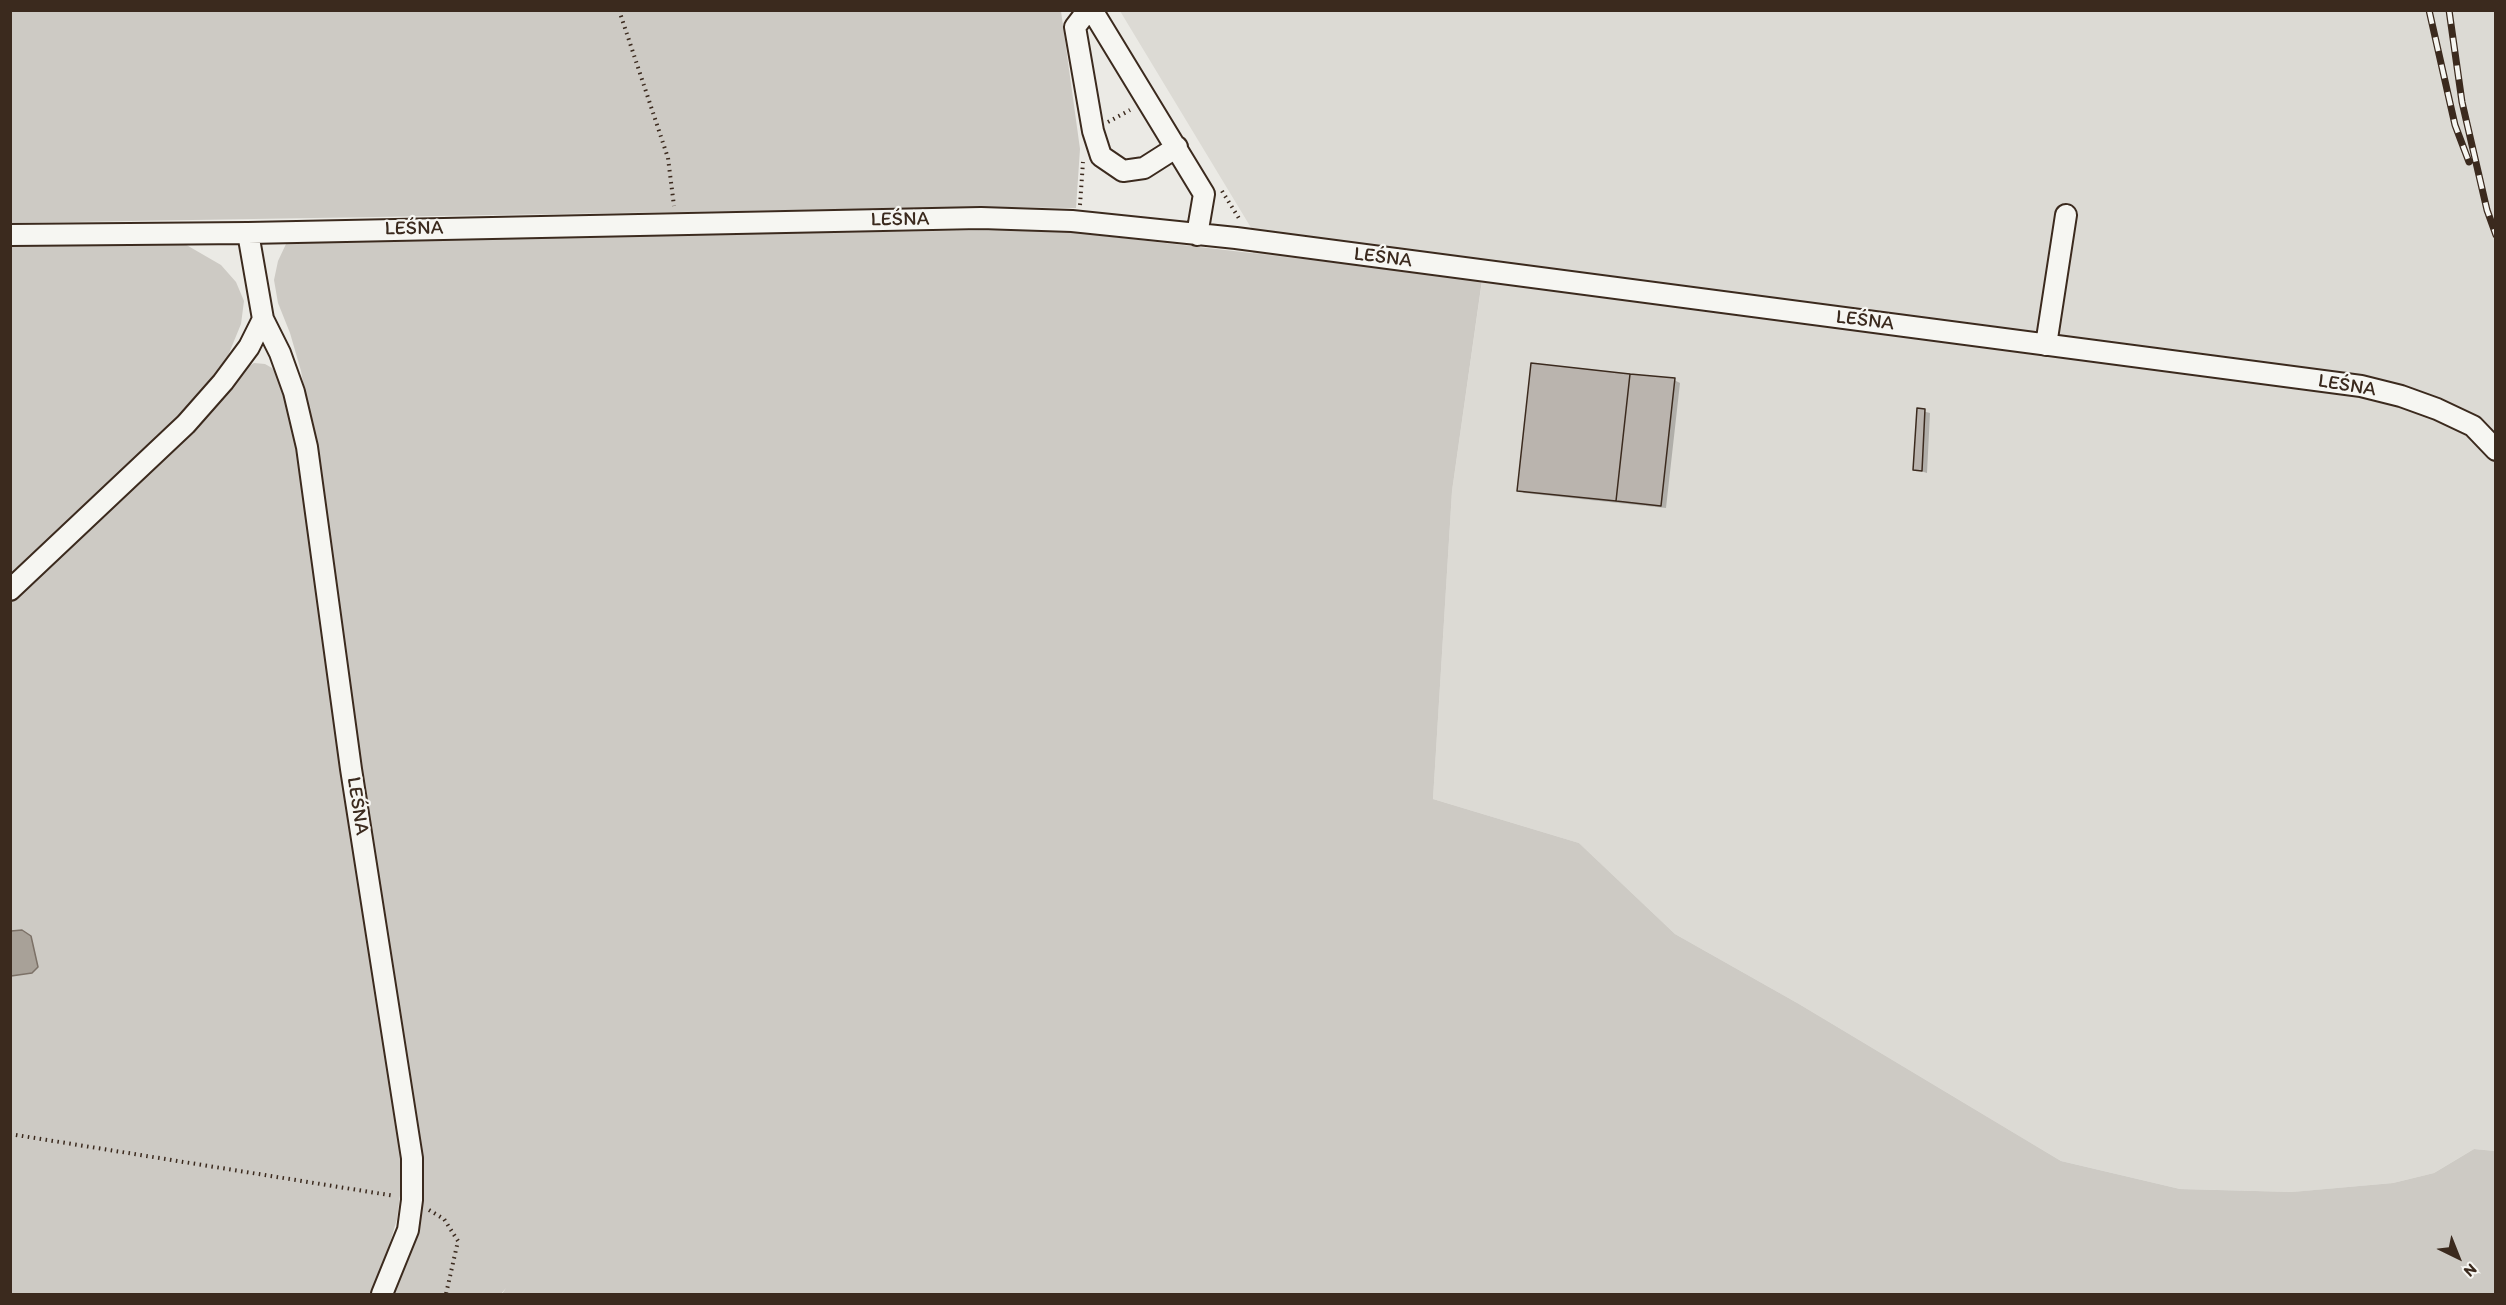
<!DOCTYPE html>
<meta charset="utf-8">
<style>
body{margin:0}
#map{position:relative;width:2506px;height:1305px;overflow:hidden;background:#ebeae5;font-family:Itim,sans-serif}
canvas{display:block}
.frame{position:absolute;inset:0;border:12px solid #3b2a1e;pointer-events:none}
.north{position:absolute;left:2428px;top:1227px;width:60px;height:60px;-webkit-text-stroke:4px #f6f6f2;paint-order:stroke;rotate:137deg;font-size:16px;font-weight:700;line-height:24px;text-align:center;color:#3b2a1e}
.north::after{content:'';display:block;margin:auto;width:21px;height:27px;background:#3b2a1e;clip-path:polygon(50% 0,100% 100%,50% 72%,0 100%)}
</style>
<div id="map">
<canvas width="2506" height="1305"></canvas>
<div class="frame"></div>
<div class="north">N</div>
</div>
<script>
const ctx = document.querySelector('canvas').getContext('2d');
ctx.lineJoin = 'round';
function fillPath(path, color) { ctx.fillStyle = color; ctx.fill(path, 'evenodd'); }
const toPath = rows => new Path2D(rows.map(r => 'M' + r).join(''));
function strokePath(path, color, width, dash) { ctx.strokeStyle = color; ctx.lineWidth = width; ctx.lineCap = dash ? 'butt' : 'round'; ctx.setLineDash(dash || []); ctx.stroke(path); }
function label(font, color, halo, rows, align = 'center') {
  ctx.font = font + ' Itim,sans-serif'; ctx.lineWidth = 4.5; ctx.setLineDash([]); ctx.textBaseline = 'middle'; ctx.strokeStyle = halo; ctx.fillStyle = color; for (const [text, x, y, turn = 0] of rows) {
    ctx.save(); ctx.translate(x, y); ctx.rotate((+turn || 0) * Math.PI / 180); ctx.textAlign = isNaN(turn) ? turn : align; if (halo) ctx.strokeText(text, 0, 0); ctx.fillText(text, 0, 0); ctx.restore();
  }
}
const built = toPath([
 [1120,11,2495,11,2495,1151,2474,1149,2434,1173,2393,1183,2293,1192,2180,1189,2061,1161,1799,1004,1675,934,1579,843,1433,799,1452,491,1482,281,1253,254,1253,231]
]);
const green = toPath([
 [10,11,1061,11,1080,149,1076,208,981,207,11,223],
 [1028,230,1071,232,1482,280,1452,491,1433,799,1579,843,1675,934,1799,1004,2061,1161,2180,1189,2292,1192,2393,1183,2434,1173,2474,1149,2495,1151,2495,1294,502,1294,506,1288,501,1294,394,1294,410,1256,417,1216,314,445,301,371,290,333,278,303,274,280,278,261,286,244,294,239],
 [183,243,221,265,236,282,244,301,241,324,225,363,187,410,11,578,11,244],
 [254,363,265,364,272,368,281,381,301,456,401,1139,403,1172,397,1219,387,1253,370,1294,11,1294,11,597,217,402,246,368]
]);
const water = toPath([
 [22,930,31,936,38,967,32,973,11,976,11,931,22,930]
]);
const shadow = toPath([
 [1674,380,1680,383,1666,508,1524,493,1519,490],
 [1918,410,1930,413,1927,473,1914,469]
]);
const building = toPath([
 [1531,363,1630,374,1616,501,1517,491,1531,363],
 [1630,374,1675,378,1661,506,1616,501,1630,374],
 [1917,408,1925,409,1922,471,1913,470,1917,408]
]);
const path = toPath([
 [619,10,668,158,674,206],
 [1108,122,1130,110],
 [1222,191,1240,220],
 [1080,205,1083,162],
 [10,1134,395,1196],
 [429,1210,444,1219,458,1241,446,1294]
]);
const minor = toPath([
 [1088,10,1075,27,1093,131,1101,156,1123,171,1144,168,1177,147],
 [1092,10,1204,194,1197,235],
 [248,233,263,319,280,353,294,392,307,447,351,769,412,1158,412,1200,408,1230,382,1294],
 [10,235,248,233,981,218,1072,221,1236,238,2361,386,2401,396,2437,409,2473,426,2496,450],
 [2046,345,2066,215],
 [10,590,186,424,223,382,249,347,263,319]
]);
const rail = toPath([
 [2429,10,2455,125,2469,162],
 [2449,10,2462,102,2487,210,2496,235]
]);
const streetNames = [
 ["LEŚNA",900,220,-1],
 ["LEŚNA",414,229,-1],
 ["LEŚNA",1383,258,7],
 ["LEŚNA",1865,321,7],
 ["LEŚNA",2347,386,9],
 ["LEŚNA",357,806,81]
];
fillPath(built, '#dcdad4');
fillPath(green, '#cdcac4');
fillPath(water, '#a8a198');
strokePath(water, '#7c7167', 1.5);
fillPath(shadow, '#0003');
fillPath(building, '#bab4ae');
strokePath(building, '#3b2a1e', 1.5);
strokePath(minor, '#3b2a1e', 24);
strokePath(path, '#3b2a1e', 4, [1.5, 4.5]);
strokePath(minor, '#f6f6f2', 20);
strokePath(rail, '#3b2a1e', 7);
strokePath(rail, '#f6f6f2', 4.5, [14]);
label('20px', '#3b2a1e', '#f6f6f2', streetNames);
</script>
